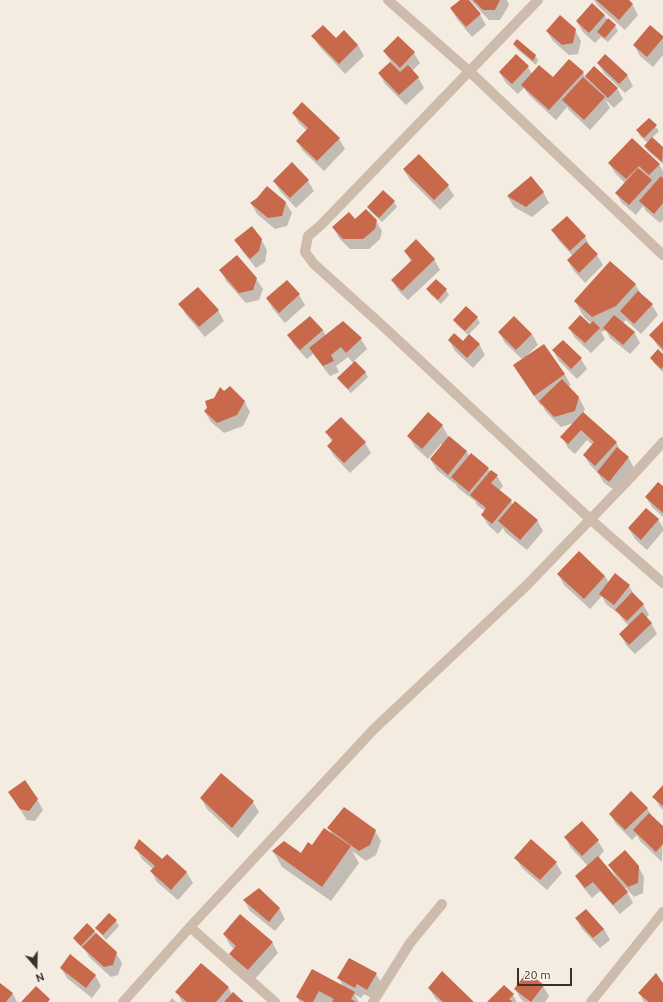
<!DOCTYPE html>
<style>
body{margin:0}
#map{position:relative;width:663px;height:1002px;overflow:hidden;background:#f4ebe1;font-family:Ubuntu,sans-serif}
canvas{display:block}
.north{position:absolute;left:16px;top:946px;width:40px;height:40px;-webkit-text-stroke:3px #fbf5ee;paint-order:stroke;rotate:160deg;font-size:11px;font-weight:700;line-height:16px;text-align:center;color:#3b302b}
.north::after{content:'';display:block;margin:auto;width:14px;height:18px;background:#3b302b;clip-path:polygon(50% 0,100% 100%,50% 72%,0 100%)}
.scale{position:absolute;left:517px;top:968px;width:55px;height:18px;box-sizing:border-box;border:2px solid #3b302b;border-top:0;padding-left:5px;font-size:12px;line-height:14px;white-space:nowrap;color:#3b302b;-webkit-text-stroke:3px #fbf5ee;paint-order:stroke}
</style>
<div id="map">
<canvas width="663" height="1002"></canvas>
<div class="north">N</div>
<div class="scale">20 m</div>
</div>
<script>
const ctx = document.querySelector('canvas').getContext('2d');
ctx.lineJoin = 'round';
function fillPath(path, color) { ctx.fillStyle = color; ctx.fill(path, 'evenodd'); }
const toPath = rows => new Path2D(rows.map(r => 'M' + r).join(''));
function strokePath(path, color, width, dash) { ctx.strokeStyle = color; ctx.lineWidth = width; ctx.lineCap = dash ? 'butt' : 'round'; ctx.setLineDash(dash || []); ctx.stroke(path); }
const shadow = toPath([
 [461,0,468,0,480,15,486,25,472,37,457,19,451,9],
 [470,0,507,0,509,5,500,20,489,20],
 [594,0,627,0,632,4,638,15,625,30,598,6],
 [592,5,605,16,607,20,615,26,618,31,608,42,601,37,595,43,583,32,577,22],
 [575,30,581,41,578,54,569,55,553,41,547,31],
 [313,36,336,39,358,45,364,56,345,74,319,46],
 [398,37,414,53,420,63,412,71,418,77,424,88,406,105,385,84,379,73,391,62,384,51],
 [663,37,663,55,653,67,640,56,634,45],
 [514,44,535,55,538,60,536,65,517,49],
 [598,63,627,75,633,86,625,93,604,73],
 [528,67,532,74,553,79,583,73,585,77,594,67,617,88,623,99,614,108,605,99,610,108,590,130,569,110,567,107,556,120,529,95,524,88,518,94,506,83,500,73],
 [293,113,339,139,345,149,324,171,303,151,297,141,307,131,299,123],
 [649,119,659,131,652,138,663,148,663,164,648,151,645,146,648,143,640,136,638,131],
 [419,156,448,186,454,196,440,210,410,180,404,170],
 [609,163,659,164,663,171,663,177,662,178,663,180,663,220,660,223,646,211,643,206,636,215,622,203,616,193,625,183,615,173],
 [274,181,308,181,314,191,296,208,280,191],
 [543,192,549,203,532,217,514,207,508,197],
 [394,202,397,207,382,222,371,212,368,207],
 [251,203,286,203,292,213,287,226,275,229,257,214],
 [355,220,376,221,382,231,380,239,369,249,350,249,339,238,333,227],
 [553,231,585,237,591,248,597,255,603,265,585,283,574,271,568,261,573,256,559,241],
 [261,239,267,250,265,262,256,268,242,251,236,240],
 [405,251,434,259,440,270,408,300,398,290,392,280,411,262],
 [221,270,256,279,263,289,259,300,246,303,226,281],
 [287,281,299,295,305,305,285,323,273,309,267,299],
 [436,281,446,290,449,295,441,304,430,294,428,289],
 [635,284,643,297,652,305,658,315,641,334,626,320,623,323,634,332,640,343,630,354,610,338,606,330,601,332,605,339,591,353,575,338,569,328,590,325,592,324,584,317,575,301],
 [180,304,218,310,224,321,205,337,186,315],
 [310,317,323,330,326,336,361,339,367,349,354,361,365,372,368,377,351,393,341,383,338,378,354,364,348,357,336,366,339,372,330,376,313,354,307,359,294,345,288,335],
 [477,318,480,323,468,335,479,344,485,355,473,368,455,351,449,340,463,343,469,336,457,325,454,320],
 [663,324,663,352,657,345,651,335],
 [499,332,532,334,538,345,526,356,544,345,565,375,571,385,568,387,579,398,585,409,583,413,616,442,621,452,628,457,634,468,616,491,604,483,598,473,590,465,584,455,593,445,587,440,575,454,568,448,562,437,574,423,561,427,546,412,542,405,541,406,514,366,523,360,505,343],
 [563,341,581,359,587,369,577,379,559,361,553,350],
 [663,355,663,372,654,363,651,358],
 [224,392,244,401,250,412,243,426,224,433,211,422,205,412],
 [442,425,448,436,467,452,469,456,497,476,503,486,499,491,511,501,513,505,537,520,543,531,527,550,505,532,503,528,498,534,488,525,482,515,485,511,477,505,475,501,458,488,455,483,455,484,437,470,431,460,443,445,441,444,428,459,415,447,409,437],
 [326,432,365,443,371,453,350,473,334,456,328,446,332,442],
 [663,487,663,517,652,507,646,497],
 [658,519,663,528,663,531,647,550,635,539,629,529],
 [558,574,605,576,609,583,615,575,629,586,635,596,643,604,649,615,646,618,651,623,657,634,635,654,626,645,620,634,629,626,623,620,619,614,606,604,602,596,590,609,564,585],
 [221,774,253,802,259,812,238,838,207,809,201,798],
 [663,786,663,810,660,807,654,797],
 [37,799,43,810,35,821,27,820,15,802],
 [647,808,653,818,663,828,662,862,640,841,637,835,632,840,616,824,610,814],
 [582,822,598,841,604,851,598,858,616,879,617,879,609,865,638,866,644,877,643,893,634,897,626,888,625,888,633,903,620,914,600,891,592,898,582,886,576,876,588,866,571,848,565,837],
 [329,828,375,831,381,841,376,855,366,861,352,851,359,863,331,901,282,867,273,851,301,854,332,834],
 [136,848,162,860,167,856,187,873,193,883,178,900,157,882,151,871,153,869,142,859],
 [516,858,556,863,562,873,547,890,522,868],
 [244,900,279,908,285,919,275,931,250,911],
 [586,910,604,929,610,940,600,948,582,929,576,918],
 [109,914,116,921,119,926,106,940,96,928],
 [94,931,116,953,122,963,118,975,111,977,90,958,85,950,77,943,74,938],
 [224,934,272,942,278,953,254,980,236,964,230,954,234,949,230,945],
 [61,968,95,975,101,986,92,998,67,978],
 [312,970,344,988,339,978,376,974,382,984,373,999,364,994,361,998,354,994,359,1002,300,1002,297,997],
 [0,984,13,994,17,1002,0,1002],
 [663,985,663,1002,644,1002,640,994],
 [543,986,549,996,545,1002,524,1002,521,999,515,989],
 [228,987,232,994,243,1002,182,1002,177,992],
 [429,988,473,1002,439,1002,435,998],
 [513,995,517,1002,489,1002],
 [172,998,176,1002,169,1002]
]);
const building = toPath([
 [460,0,469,0,481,14,466,27,450,8],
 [473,0,500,0,495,10,483,10],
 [596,0,629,0,633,4,619,20],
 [592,3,605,15,589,33,576,21],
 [560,15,576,29,573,43,562,45,546,31],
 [608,18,616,25,605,38,597,32],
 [323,25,336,38,344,30,358,45,339,64,311,36],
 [650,25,663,36,663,38,647,57,633,45],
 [398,36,415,52,400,68,383,51],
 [517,39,536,55,533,61,513,44],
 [516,54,529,66,512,84,499,72],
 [605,54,628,75,619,84,597,63],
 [569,59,584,72,549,110,521,85,539,65,553,77],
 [390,62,400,72,408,65,419,77,399,95,378,73],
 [594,66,618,88,608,98,585,76],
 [583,77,605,97,584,120,562,100],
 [302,102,340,138,317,161,296,141,308,128,292,113],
 [649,118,657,125,644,138,636,130],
 [652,137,663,147,662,162,644,146],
 [632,138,660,164,649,175,639,166,626,179,608,163],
 [419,154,449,185,434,200,403,169],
 [292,162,309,180,290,198,273,181],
 [638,168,652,180,629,205,615,193],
 [531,176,544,192,526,207,507,196],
 [661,176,663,178,663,203,654,214,639,201],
 [267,186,286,202,282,216,268,218,250,203,257,198],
 [383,190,395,201,379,218,367,207],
 [366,209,377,220,375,229,363,239,343,239,332,227,349,212,355,219],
 [567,216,586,236,570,251,551,230],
 [252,226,262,239,259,251,250,259,234,240],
 [416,239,435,259,402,291,391,280,412,260,404,251],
 [586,242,598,254,579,273,567,260],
 [237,255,257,278,253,290,239,293,219,270],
 [610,261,636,284,616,306,592,317,574,301],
 [436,279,447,289,438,300,426,289],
 [287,280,300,294,279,313,266,298],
 [198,287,219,310,199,327,178,304],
 [638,291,653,304,634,324,620,311],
 [466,306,478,317,465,331,453,320],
 [580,315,590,324,593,321,600,328,585,343,568,328],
 [614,315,635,332,623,345,603,328],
 [310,316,323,330,300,350,287,335],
 [514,316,532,334,516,350,498,332],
 [343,321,362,338,346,353,341,347,331,355,334,361,323,366,309,348],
 [663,321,663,349,649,335],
 [454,333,463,341,469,334,480,344,467,358,448,340],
 [563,340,582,358,571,369,552,350],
 [544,344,565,374,534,396,513,365],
 [658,349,663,354,663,367,661,369,650,358],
 [355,361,366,372,348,389,337,378],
 [562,379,579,397,575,411,554,417,539,401],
 [230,386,245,401,237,415,217,423,204,411,207,408,205,401,214,398,220,387,224,391],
 [428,412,443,425,422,449,407,436],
 [583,412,617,442,595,466,583,455,594,442,581,430,568,444,560,437],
 [341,417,366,442,344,463,327,446,333,440,325,432],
 [449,436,467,451,448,475,430,459],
 [617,447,629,457,609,482,597,472],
 [471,453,489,468,469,492,451,477],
 [491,470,498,475,491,483,512,500,492,524,481,515,486,508,470,495],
 [658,482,663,486,663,513,645,497],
 [515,501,538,520,520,540,498,521],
 [646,508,659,519,641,540,628,528],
 [579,551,605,576,584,599,557,574],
 [615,573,630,585,614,605,599,594],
 [632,592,644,604,627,621,615,610],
 [642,612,652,623,629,645,619,634],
 [221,773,254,801,232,828,200,798],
 [25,780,38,799,29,811,20,809,8,792],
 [663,785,663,806,652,797],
 [631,791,648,808,625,830,609,814],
 [344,807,376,830,370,845,359,851,327,828],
 [649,813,663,826,663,844,656,852,633,830],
 [582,821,599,840,582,856,564,837],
 [324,828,351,846,322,887,272,851,284,841,301,853,308,842,312,845],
 [139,839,162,859,167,854,187,872,171,890,150,871,155,866,134,848],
 [531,839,557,862,540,880,514,858],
 [625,850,639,866,638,883,628,887,608,865],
 [598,856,628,892,613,905,593,882,585,888,575,876],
 [259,888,280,908,269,922,243,900],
 [586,909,604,929,593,938,575,918],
 [109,913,117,920,103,935,95,928],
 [240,914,273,942,248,970,229,954,236,946,223,934],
 [87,923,95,931,81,946,73,938],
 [96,933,117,952,113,965,104,967,82,947],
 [70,954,96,975,86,988,60,968],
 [349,958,377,973,367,990,357,984,355,988,337,978],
 [201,963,229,987,216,1002,187,1002,175,992],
 [312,969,355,992,351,999,356,1002,332,1002,334,999,319,991,313,1002,305,1002,296,997],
 [442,971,474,1002,443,1002,428,988],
 [527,972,544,985,531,1002,514,989],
 [656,973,663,983,663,1002,649,1002,638,993],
 [0,983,13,993,6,1002,0,1002],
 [504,985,514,994,509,999,513,1002,487,1002],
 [36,986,50,999,48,1002,21,1002],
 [233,992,244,1002,224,1002]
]);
const street = toPath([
 [388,0,469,71,663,255],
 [538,0,321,225,308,236,305,252,314,264,385,328,590,519,663,583],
 [190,927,275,1002],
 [123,1002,190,927,374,729,526,586,634,474,663,442],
 [373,1002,410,943,442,904],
 [591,1002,663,912]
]);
fillPath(shadow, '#0003');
fillPath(building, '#c8694b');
strokePath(street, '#cdbbac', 10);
</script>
